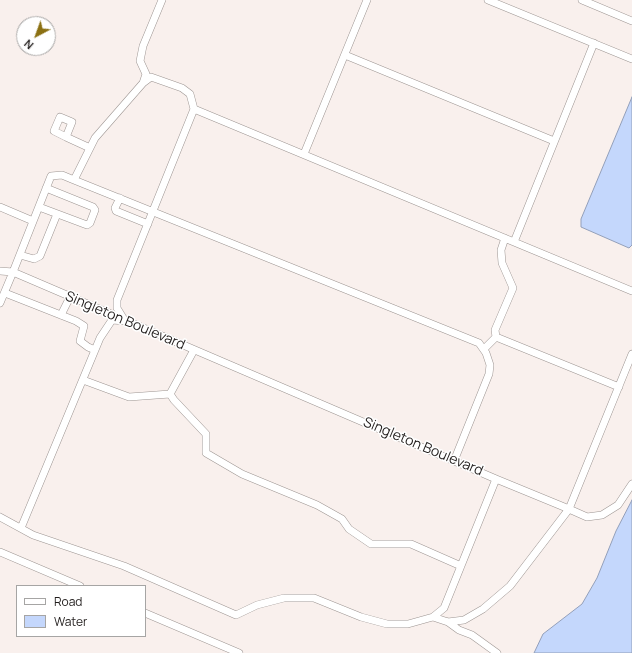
<!DOCTYPE html>
<style>
body{margin:0}
#map{position:relative;width:632px;height:653px;overflow:hidden;background:#f9f0ed;font-family:Manrope,sans-serif}
canvas{display:block}
.legend{position:absolute;left:16px;top:585px;width:130px;height:52px;box-sizing:border-box;background:#fff;border:1px solid #a6a5a4;margin:0;padding:5px 7px;list-style:none;font-size:12px;color:#211d1c}
.legend li{display:flex;align-items:center;gap:8px;height:20px}
.legend b{width:20px;border:1px solid #a6a5a4}
.north{position:absolute;left:16px;top:16px;width:40px;height:40px;box-sizing:border-box;background:#fff;border:1px solid #a6a5a4;border-radius:50%;rotate:221deg;font-size:11px;font-weight:700;line-height:16px;text-align:center;color:#211d1c}
.north::after{content:'';display:block;margin:auto;width:14px;height:18px;background:#8b7012;clip-path:polygon(50% 0,100% 100%,50% 72%,0 100%)}
</style>
<div id="map">
<canvas width="632" height="653"></canvas>
<ul class="legend">
<li><b style="height:5px;background:#fff"></b>Road</li>
<li><b style="height:11px;background:#c4d7fc"></b>Water</li>
</ul>
<div class="north">N</div>
</div>
<script>
const ctx = document.querySelector('canvas').getContext('2d');
ctx.lineJoin = 'round';
function fillPath(path, color) { ctx.fillStyle = color; ctx.fill(path, 'evenodd'); }
const toPath = rows => new Path2D(rows.map(r => 'M' + r).join(''));
function strokePath(path, color, width, dash) { ctx.strokeStyle = color; ctx.lineWidth = width; ctx.lineCap = dash ? 'butt' : 'round'; ctx.setLineDash(dash || []); ctx.stroke(path); }
function label(font, color, halo, rows, align = 'center') {
  ctx.font = font + ' Manrope,sans-serif'; ctx.lineWidth = 3; ctx.setLineDash([]); ctx.textBaseline = 'middle'; ctx.strokeStyle = halo; ctx.fillStyle = color; for (const [text, x, y, turn = 0] of rows) {
    ctx.save(); ctx.translate(x, y); ctx.rotate((+turn || 0) * Math.PI / 180); ctx.textAlign = isNaN(turn) ? turn : align; if (halo) ctx.strokeText(text, 0, 0); ctx.fillText(text, 0, 0); ctx.restore();
  }
}
const water = toPath([
 [632,97,632,245,629,248,581,227,581,219,632,97],
 [632,500,632,653,534,653,543,634,582,604,597,578,616,531,632,500]
]);
const minor = toPath([
 [488,0,632,59],
 [582,0,632,21],
 [345,55,554,141],
 [194,109,632,291],
 [66,137,72,122,60,117,54,131,66,137,90,148],
 [304,154,367,0],
 [74,180,479,343,486,353,490,365,489,374,454,461],
 [120,198,115,208,116,211,148,224],
 [0,207,33,221],
 [39,207,87,225,90,223,95,210,93,207,46,188],
 [505,238,501,250,502,263,513,288,495,330,496,337,619,387],
 [514,242,594,43],
 [20,255,34,259,40,256,57,214],
 [0,271,13,272,51,176,62,175,74,180,95,138,143,83,146,74,140,61,143,46,162,0],
 [5,293,76,321,84,326,80,341,88,347,95,350],
 [0,303,13,272,496,479,444,608,433,617,408,624,387,624,361,617,314,598,284,598,257,605,236,615,124,566,33,535,0,517],
 [61,315,70,297],
 [484,349,496,337],
 [194,350,170,394,174,400,206,434,206,453,242,474,317,505,342,519,349,529,371,544,411,544,461,566],
 [83,380,129,397,170,394],
 [496,479,569,509,632,354],
 [21,528,100,338,112,320,125,321,117,308,117,300,194,109,190,94,182,88,151,77,143,83],
 [0,552,80,586],
 [145,613,239,653],
 [433,617,448,622,464,620,483,609,510,586,569,509,587,517,602,515,618,505,632,484],
 [448,622,459,630,472,635,497,653]
]);
const streetNames = [
 ["Singleton Boulevard",125,321,23],
 ["Singleton Boulevard",423,447,23]
];
fillPath(water, '#c4d7fc');
strokePath(water, '#939fb9', 1);
strokePath(minor, '#9d9592', 8);
strokePath(minor, '#fff', 7);
label('14px', '#211d1c', '#fff', streetNames);
</script>
